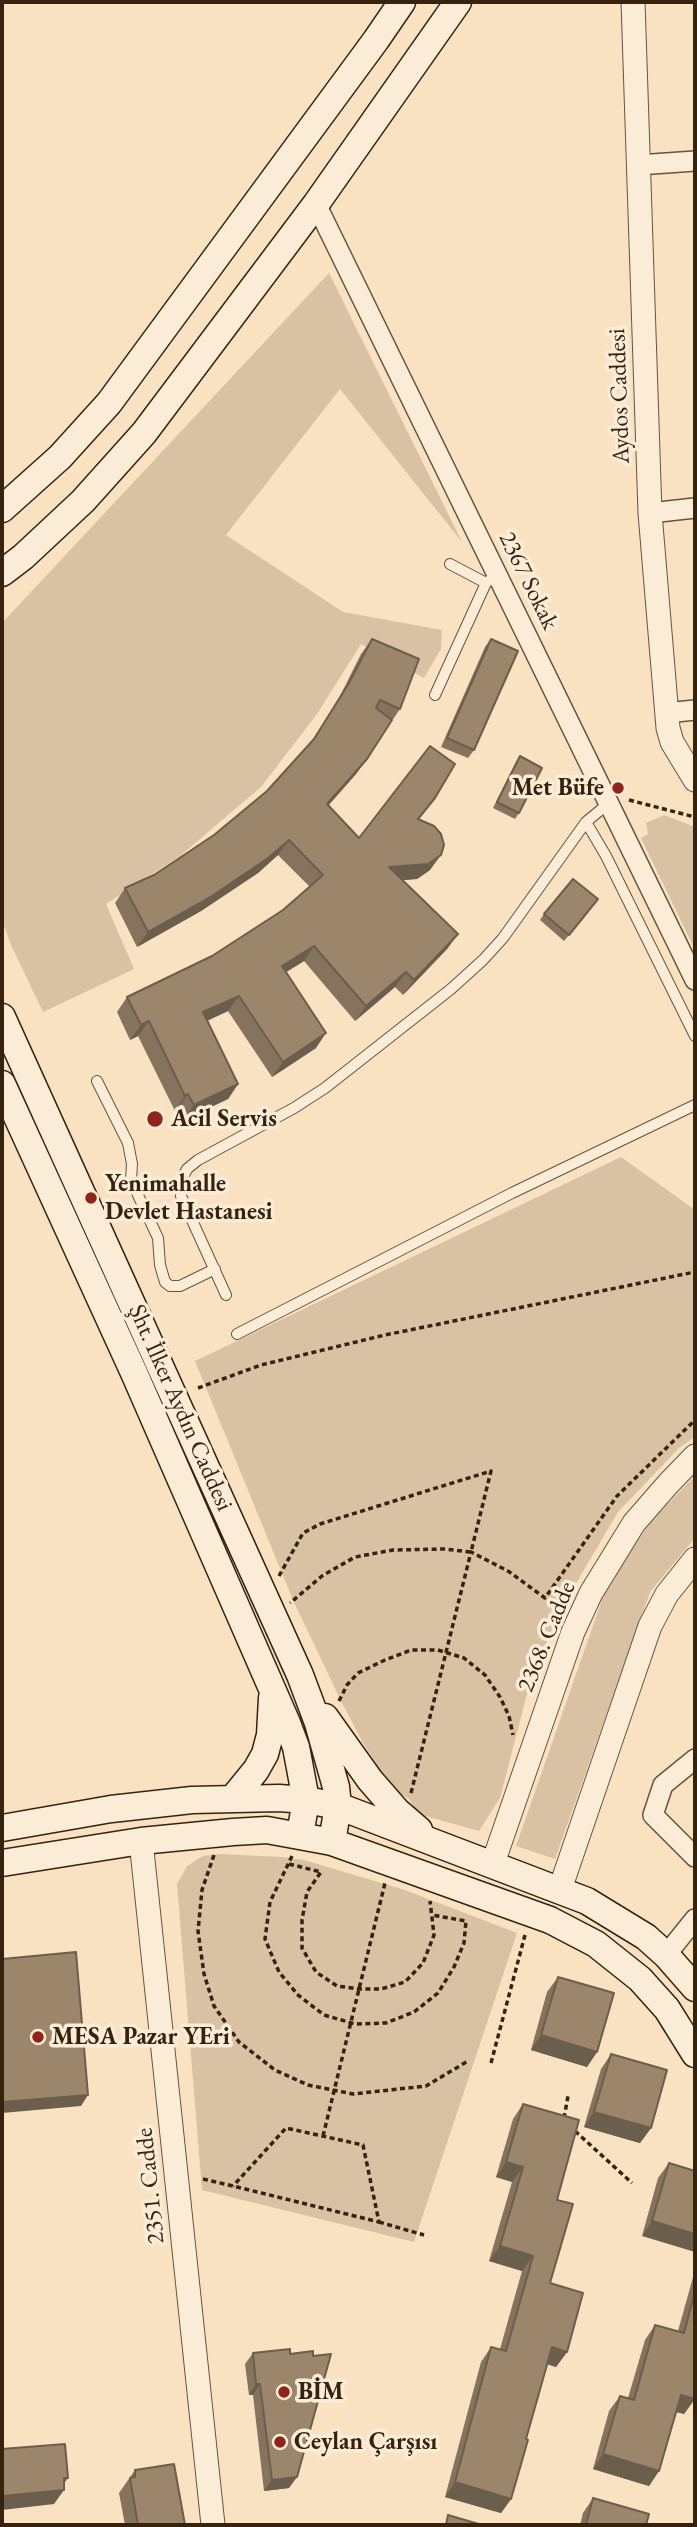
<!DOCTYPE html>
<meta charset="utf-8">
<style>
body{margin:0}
#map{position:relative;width:697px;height:2527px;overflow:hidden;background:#f9e2c1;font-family:"EB Garamond",serif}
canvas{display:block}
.frame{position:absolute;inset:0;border:4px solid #35230f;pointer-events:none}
</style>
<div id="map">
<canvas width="697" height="2527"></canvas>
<div class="frame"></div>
</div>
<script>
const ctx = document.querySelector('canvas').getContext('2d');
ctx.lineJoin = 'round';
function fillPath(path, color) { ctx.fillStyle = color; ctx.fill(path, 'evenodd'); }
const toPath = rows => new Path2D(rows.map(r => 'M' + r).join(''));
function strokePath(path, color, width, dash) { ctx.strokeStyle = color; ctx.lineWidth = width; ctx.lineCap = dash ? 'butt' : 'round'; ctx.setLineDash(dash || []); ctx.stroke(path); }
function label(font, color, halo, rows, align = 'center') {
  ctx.font = font + ' "EB Garamond",serif'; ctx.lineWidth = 7; ctx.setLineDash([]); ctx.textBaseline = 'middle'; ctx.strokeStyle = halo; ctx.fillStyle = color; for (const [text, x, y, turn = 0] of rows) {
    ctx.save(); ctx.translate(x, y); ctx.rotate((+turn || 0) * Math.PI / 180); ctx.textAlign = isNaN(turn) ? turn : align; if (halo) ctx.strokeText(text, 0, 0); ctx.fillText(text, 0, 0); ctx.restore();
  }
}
const green = toPath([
 [329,273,462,542,340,389,226,535,343,612,442,630,441,649,424,678,361,644,317,714,261,787,180,856,106,904,134,969,43,1012,11,945,2,920,2,623],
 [664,815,695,827,695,950,641,838,648,834,646,823],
 [621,1157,695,1210,695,1437,679,1448,618,1512,558,1614,527,1694,500,1798,479,1831,418,1814,409,1799,392,1788,363,1743,340,1699,293,1600,195,1361],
 [695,1476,695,1538,650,1592,555,1859,516,1846,610,1577,654,1518],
 [219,1854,282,1857,304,1860,405,1890,517,1933,414,2242,202,2190,177,1884,187,1866,203,1856]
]);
const path = toPath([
 [629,800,695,817],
 [198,1388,261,1365,385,1335,695,1272],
 [279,1576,303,1533,320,1524,491,1471,471,1552,444,1549,393,1550,355,1557,322,1576,290,1603],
 [339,1701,347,1685,358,1673,385,1660,411,1650,438,1650,464,1658,485,1675,500,1697,509,1716,513,1735],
 [411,1793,471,1552,508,1571,545,1598,617,1496,695,1420],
 [214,1855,202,1890,198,1931,204,1974,214,2006,239,2042,275,2070,308,2085,353,2094,426,2086,468,2061],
 [292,1856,270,1902,265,1939,279,1972,298,1995,324,2015,355,2024,386,2023,414,2012,438,1993,454,1967,464,1943,466,1921,432,1915],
 [289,1864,321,1872,307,1892,302,1920,302,1948,316,1972,337,1986,359,1989,381,1989,405,1982,423,1963,434,1935,430,1901],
 [491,2063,525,1935],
 [564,2118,568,2096],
 [575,2131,632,2183],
 [323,2136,385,1883],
 [203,2179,233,2186,379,2222,363,2145,286,2128,233,2186],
 [379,2222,424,2235]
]);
const service = toPath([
 [450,564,486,583],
 [435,695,486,583,497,574],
 [586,822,606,856,695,1036],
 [97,1081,128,1143,132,1164,131,1180,158,1238,160,1265,165,1282,170,1286,180,1286,215,1269],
 [226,1295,181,1196,180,1183,187,1169,198,1160,294,1108,325,1088,451,989,483,960,503,938,586,822,609,803],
 [237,1334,512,1193,695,1105]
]);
const minor = toPath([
 [638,165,695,161],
 [316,204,695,980],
 [650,513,695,508],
 [666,713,695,710],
 [695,1759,663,1785,653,1815,695,1857],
 [666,1955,695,1919]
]);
const tertiary = toPath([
 [633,2,650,513,668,728,672,742,695,780],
 [141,1841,213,2525],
 [493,1863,573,1632,591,1593,634,1523,668,1484,695,1456],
 [560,1889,650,1626,667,1594,695,1559]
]);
const secondary = toPath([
 [2,509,60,457,109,403,376,40,402,2],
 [2,573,23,557,83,501,144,433,316,204,458,2],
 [2,1017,300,1675,318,1723,336,1787,338,1806,332,1842],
 [2,1084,135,1375,287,1723,296,1747,306,1800,300,1835],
 [325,1717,370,1780,397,1811,419,1830],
 [234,1797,256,1770,265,1754,270,1735,272,1698],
 [2,1828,111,1809,192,1800,279,1798,306,1800,338,1806,587,1901,646,1937,666,1955,695,1988],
 [2,1863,141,1841,233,1832,267,1830,332,1842,550,1920,596,1944,640,1979,667,2009,695,2054]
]);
const wall = toPath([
 [372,639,400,709,356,774,328,806,359,838,419,820,430,870,417,879,402,880,458,934,447,949,403,995,395,987,355,1021,304,961,286,972,316,1048,272,1077,228,1011,207,1021,238,1084,228,1099,183,1120,178,1109,175,1111,138,1036,130,1040,117,1012,127,997,212,956,283,910,310,887,278,855,258,873,201,911,137,947,115,903,125,888,154,875,214,835,267,791,311,743,339,698,361,654],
 [491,639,474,750,468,758,441,747,485,647],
 [520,756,519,813,515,819,493,808,516,762],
 [594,905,564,941,540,920,544,914],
 [558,1977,597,2052,587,2067,531,2050,547,1992],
 [611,2054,651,2128,640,2143,584,2127,601,2069],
 [523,2104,557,2200,550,2283,567,2352,556,2367,547,2364,526,2439,511,2499,501,2513,445,2497,481,2362,491,2347,500,2349,522,2271,489,2261,512,2182,496,2177,513,2119],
 [669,2163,695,2171,642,2236,658,2178],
 [695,2270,695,2398,684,2414,676,2412,659,2471,649,2486,593,2469,609,2411,620,2396,628,2398,645,2340,655,2325,678,2331],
 [253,2353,289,2488,264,2491,253,2395,249,2395,245,2364],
 [135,2470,185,2525,125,2525,119,2493],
 [593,2498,646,2525,580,2525,583,2513]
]);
const shadedWall = toPath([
 [367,759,356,774,316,819,327,804],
 [289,840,278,855,258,873,201,911,137,947,148,932],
 [441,855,430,870,417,879,378,882,389,867],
 [458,934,447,949,403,995,414,980],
 [314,946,304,961,272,981,282,966],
 [406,972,395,987,355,1021,366,1006],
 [239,996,228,1011,193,1027,203,1012],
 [149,1021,138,1036,130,1040,141,1025],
 [326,1033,316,1048,272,1077,283,1062],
 [238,1084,228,1099,183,1120,194,1105],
 [188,1094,178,1109,175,1111,185,1096],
 [541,2035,597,2052,587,2067,531,2050],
 [88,2095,81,2106,2,2113,2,2102],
 [594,2112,651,2128,640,2143,584,2127],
 [506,2162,523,2167,512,2182,496,2177],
 [652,2221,695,2234,695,2252,642,2236],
 [500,2246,533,2256,522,2271,489,2261],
 [552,2347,567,2352,556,2367,541,2362],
 [256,2384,260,2384,253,2395,249,2395],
 [681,2395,695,2399,684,2414,670,2410],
 [603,2454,659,2471,649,2486,593,2469],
 [297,2477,289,2488,264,2491,272,2480],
 [64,2478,68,2478,59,2490,64,2490,54,2504,2,2510,2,2496],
 [455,2482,511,2499,501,2513,445,2497]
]);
const building = toPath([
 [372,639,419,659,400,709,380,700,376,708,392,720,367,759,327,804,359,838,430,746,455,764,435,798,418,819,434,826,441,834,444,845,441,855,428,864,389,867,458,934,414,980,406,972,366,1006,314,946,282,966,326,1033,283,1062,239,996,203,1012,238,1084,194,1105,188,1094,185,1096,149,1021,141,1025,127,997,212,956,283,910,323,875,289,840,268,858,212,896,148,932,125,888,154,875,214,835,267,791,314,739,349,683,372,639],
 [491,639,518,651,474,750,447,738,491,639],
 [520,756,542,768,519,813,497,802,520,756],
 [573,879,598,899,569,935,544,914,573,879],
 [76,1952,88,2095,2,2102,2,1959,76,1952],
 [558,1977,614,1993,597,2052,541,2035,558,1977],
 [611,2054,667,2070,651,2128,594,2112,611,2054],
 [523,2104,579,2120,557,2200,573,2204,550,2283,583,2293,567,2352,552,2347,526,2439,528,2440,511,2499,455,2482,491,2347,506,2351,533,2256,500,2246,523,2167,506,2162,523,2104],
 [669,2163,695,2171,695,2234,652,2221,669,2163],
 [695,2291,695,2399,681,2395,659,2471,603,2454,620,2396,634,2400,655,2325,684,2333,695,2291],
 [290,2349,290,2354,313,2351,313,2356,331,2354,297,2477,272,2480,260,2384,256,2384,253,2353,290,2349],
 [65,2444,68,2478,64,2478,64,2490,2,2496,2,2449,65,2444],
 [174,2464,185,2525,138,2525,130,2478,135,2477,135,2470,174,2464],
 [593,2498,649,2514,646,2525,586,2525,593,2498],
 [448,2515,482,2525,446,2525,448,2515]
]);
const markers = [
 [618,788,7,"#8f2418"],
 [155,1119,9,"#8f2418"],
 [91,1198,7,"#8f2418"],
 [38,2037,7,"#8f2418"],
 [284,2392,7,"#8f2418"],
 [280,2442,7,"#8f2418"]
];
const streetNames = [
 ["Aydos Caddesi",620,396,-92],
 ["2367 Sokak",528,581,64],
 ["Şht. İlker Aydın Caddesi",180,1408,66],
 ["2368. Cadde",547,1637,-68],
 ["2351. Cadde",151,2186,-96]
];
const poiNames = [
 ["Met Büfe",604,788,"right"],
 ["Acil Servis",171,1119],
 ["Yenimahalle",105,1184],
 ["Devlet Hastanesi",105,1212],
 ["MESA Pazar YEri",52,2037],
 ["BİM",298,2392],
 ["Ceylan Çarşısı",294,2442]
];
fillPath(green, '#d8c2a3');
strokePath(service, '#66533c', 12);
strokePath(minor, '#66533c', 22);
strokePath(tertiary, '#66533c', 25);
strokePath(secondary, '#35230f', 29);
strokePath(path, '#35230f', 3.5, [5, 3.5]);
strokePath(service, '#fbecd7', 10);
strokePath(minor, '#fbecd7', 19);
strokePath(tertiary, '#fbecd7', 23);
strokePath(secondary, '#fbecd7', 26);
fillPath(wall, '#85735d');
fillPath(shadedWall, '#6c5e4c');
fillPath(building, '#9b866c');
strokePath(building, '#6c5e4c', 2);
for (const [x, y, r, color] of markers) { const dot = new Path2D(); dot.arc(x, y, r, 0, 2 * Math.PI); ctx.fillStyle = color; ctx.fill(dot); strokePath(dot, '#fbecd7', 2.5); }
label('24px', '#35230f', '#fbecd7', streetNames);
label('bold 24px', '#35230f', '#fbecd7', poiNames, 'left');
</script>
